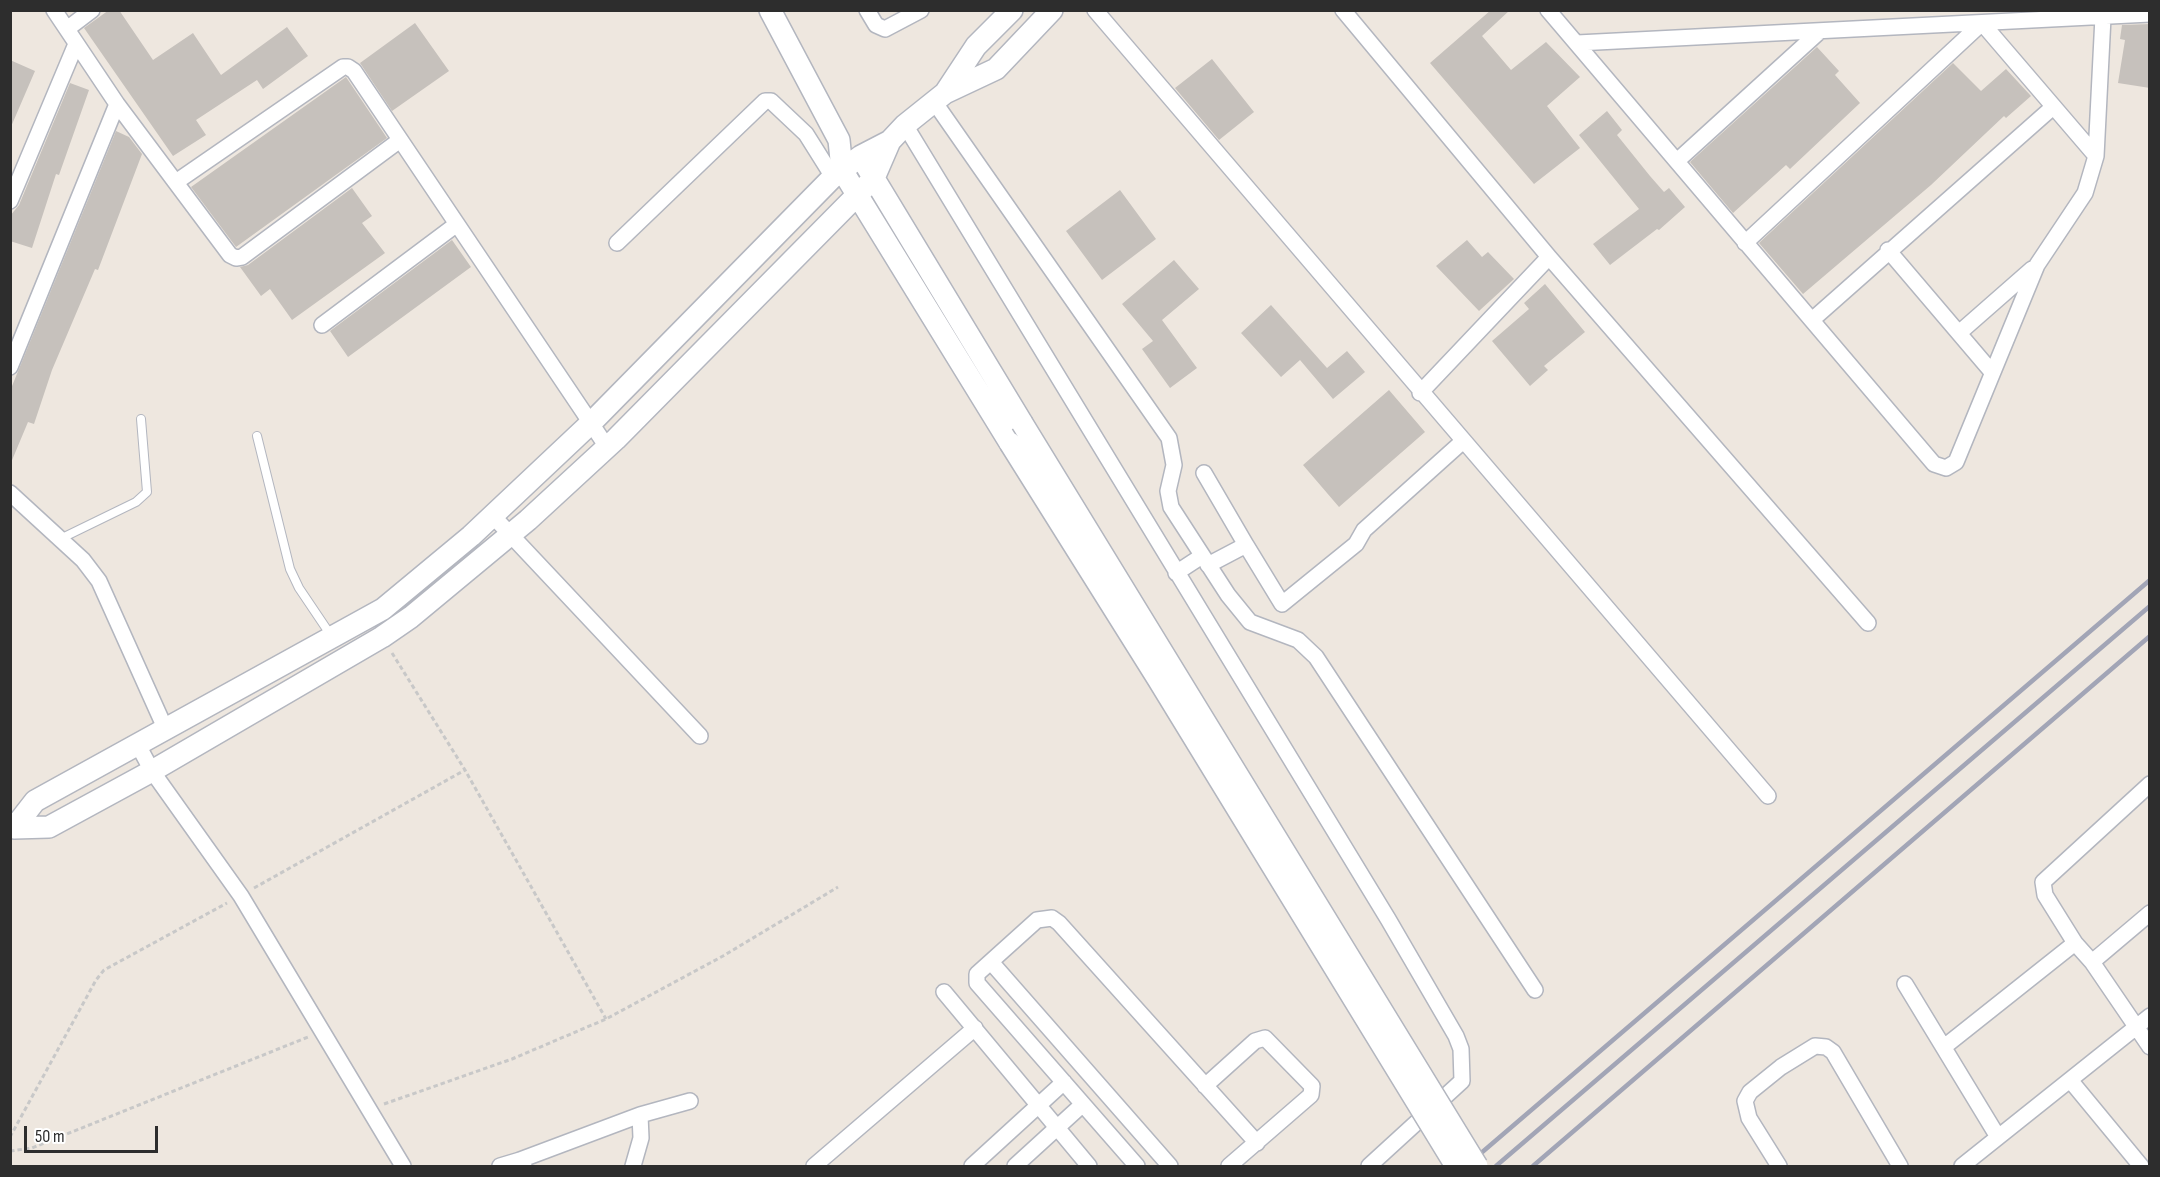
<!DOCTYPE html>
<style>
body{margin:0}
#map{position:relative;width:2160px;height:1177px;overflow:hidden;background:#eee7df;font-family:"Sofia Sans Condensed",sans-serif}
canvas{display:block}
.frame{position:absolute;inset:0;border:12px solid #2d2d2d;pointer-events:none}
.scale{position:absolute;left:24px;top:1126px;width:134px;height:27px;box-sizing:border-box;border:3px solid #2d2d2d;border-top:0;padding-left:8px;font-size:18px;line-height:21px;white-space:nowrap;color:#2d2d2d;-webkit-text-stroke:4px #fff;paint-order:stroke}
</style>
<div id="map">
<canvas width="2160" height="1177"></canvas>
<div class="frame"></div>
<div class="scale">50 m</div>
</div>
<script>
const ctx = document.querySelector('canvas').getContext('2d');
ctx.lineJoin = 'round';
function fillPath(path, color) { ctx.fillStyle = color; ctx.fill(path, 'evenodd'); }
const toPath = rows => new Path2D(rows.map(r => 'M' + r).join(''));
function strokePath(path, color, width, dash) { ctx.strokeStyle = color; ctx.lineWidth = width; ctx.lineCap = dash ? 'butt' : 'round'; ctx.setLineDash(dash || []); ctx.stroke(path); }
const building = toPath([
 [109,10,119,10,153,60,193,33,221,75,287,27,308,56,263,89,257,80,196,120,206,135,173,156,84,28],
 [1491,10,1510,10,1482,36,1511,70,1546,42,1580,77,1547,106,1580,148,1534,184,1430,63],
 [415,23,449,71,392,111,360,63],
 [2150,24,2150,88,2118,83,2125,40,2120,39,2122,25],
 [1817,47,1839,71,1835,75,1860,103,1790,169,1786,165,1733,213,1690,162],
 [1212,59,1254,112,1219,140,1175,88],
 [10,60,35,71,10,129],
 [1953,63,1981,91,2006,69,2031,96,2006,118,2004,116,1931,185,1803,294,1759,243],
 [346,77,387,138,236,247,191,187],
 [70,83,89,90,59,175,56,174,32,248,10,241,10,216,19,205],
 [1607,111,1622,130,1617,135,1650,176,1664,192,1669,188,1685,207,1659,230,1657,229,1610,265,1593,244,1639,209,1579,135],
 [116,131,129,137,142,154,98,270,95,269,52,370,34,424,28,422,10,465,10,391],
 [352,188,372,216,362,223,385,253,292,320,270,289,261,296,240,267,248,265],
 [1120,190,1156,239,1102,280,1066,231],
 [452,240,471,267,348,357,330,331],
 [1467,240,1482,257,1488,252,1514,279,1479,311,1436,266],
 [1174,260,1199,289,1162,320,1197,368,1170,388,1142,349,1153,341,1122,304],
 [1545,284,1585,332,1544,366,1548,370,1530,386,1492,341,1529,309,1524,303],
 [1271,305,1327,368,1347,351,1365,372,1333,399,1300,360,1281,377,1241,333],
 [1389,390,1425,432,1339,507,1303,465]
]);
const path = toPath([
 [392,653,465,770,606,1019],
 [254,888,465,770],
 [384,1104,512,1059,606,1019,723,956,838,887],
 [10,1137,96,980,104,970,227,903],
 [10,1151,32,1148,308,1037]
]);
const lane = toPath([
 [257,436,290,569,299,588,332,637],
 [60,539,136,502,147,492,141,419]
]);
const street = toPath([
 [54,10,117,104,230,255,236,258,242,257,400,140],
 [867,10,876,25,885,29,921,10],
 [1095,10,1768,796],
 [1343,10,1549,257,1868,623],
 [1548,10,1934,464,1946,468,1956,462,2037,265,2085,193,2096,156,2103,17],
 [67,29,92,10],
 [1577,43,2150,14],
 [933,100,1169,438,1174,465,1168,491,1171,507,1228,595,1250,622,1298,640,1316,657,1535,990],
 [905,125,1388,919,1456,1036,1461,1049,1462,1081,1369,1166],
 [1677,161,1820,31],
 [176,182,343,67,348,67,354,71,607,447],
 [10,201,76,44],
 [617,243,765,101,771,101,806,134,833,177],
 [1745,243,1982,23,2096,156],
 [1888,250,1991,371],
 [1812,320,2053,107],
 [322,325,457,224],
 [1959,333,2032,269],
 [10,367,117,104],
 [1420,393,1549,257],
 [1204,473,1246,545],
 [10,493,83,560,99,581,165,728],
 [492,515,700,736],
 [1208,565,1246,545,1282,604,1356,544,1364,530,1462,442],
 [1176,573,1202,556],
 [138,745,152,771,241,896,403,1166],
 [2150,784,2043,882,2045,895,2075,943,2092,962,2150,1047],
 [991,962,1170,1166],
 [2092,962,2150,913],
 [1905,984,1998,1137],
 [944,992,1089,1166],
 [1944,1047,2075,943],
 [2070,1080,2141,1166],
 [1205,1086,1255,1041,1265,1038,1312,1086,1311,1095,1229,1166],
 [500,1166,520,1160],
 [524,1166,520,1160,640,1115],
 [633,1166,641,1138,640,1115,690,1101],
 [814,1166,975,1028],
 [972,1166,1064,1082],
 [1015,1166,1083,1104],
 [1137,1166,977,983,977,974,1037,920,1052,918,1059,923,1257,1143],
 [1779,1166,1749,1118,1745,1101,1750,1092,1781,1067,1815,1046,1826,1047,1833,1052,1900,1166],
 [1962,1166,2150,1016]
]);
const secondary = toPath([
 [770,10,839,140,842,170,1010,443],
 [945,93,976,46,1012,10],
 [867,167,1022,423],
 [10,824,14,828,49,827,152,771,382,637,411,617,528,520,616,439,874,178,890,141,905,125,945,93,996,69,1052,10],
 [14,828,35,801,383,609,471,536,591,423,833,177,861,156,890,141]
]);
const rail = toPath([
 [1466,1166,2150,580],
 [1496,1166,2150,606],
 [1533,1166,2150,636]
]);
const secondaryBridge = toPath([
 [1022,423,1477,1166],
 [1010,443,1158,679,1456,1166]
]);
fillPath(building, '#c6c1bc');
strokePath(lane, '#b3b6bf', 10);
strokePath(street, '#b3b6bf', 18);
strokePath(secondary, '#b3b6bf', 24);
strokePath(path, '#c8c8c8', 3, [4.5, 3]);
strokePath(lane, '#fff', 8);
strokePath(street, '#fff', 15);
strokePath(secondary, '#fff', 21);
strokePath(rail, '#a2a5b6', 4.5);
strokePath(secondaryBridge, '#b3b6bf', 24, []);
strokePath(secondaryBridge, '#fff', 21);
</script>
